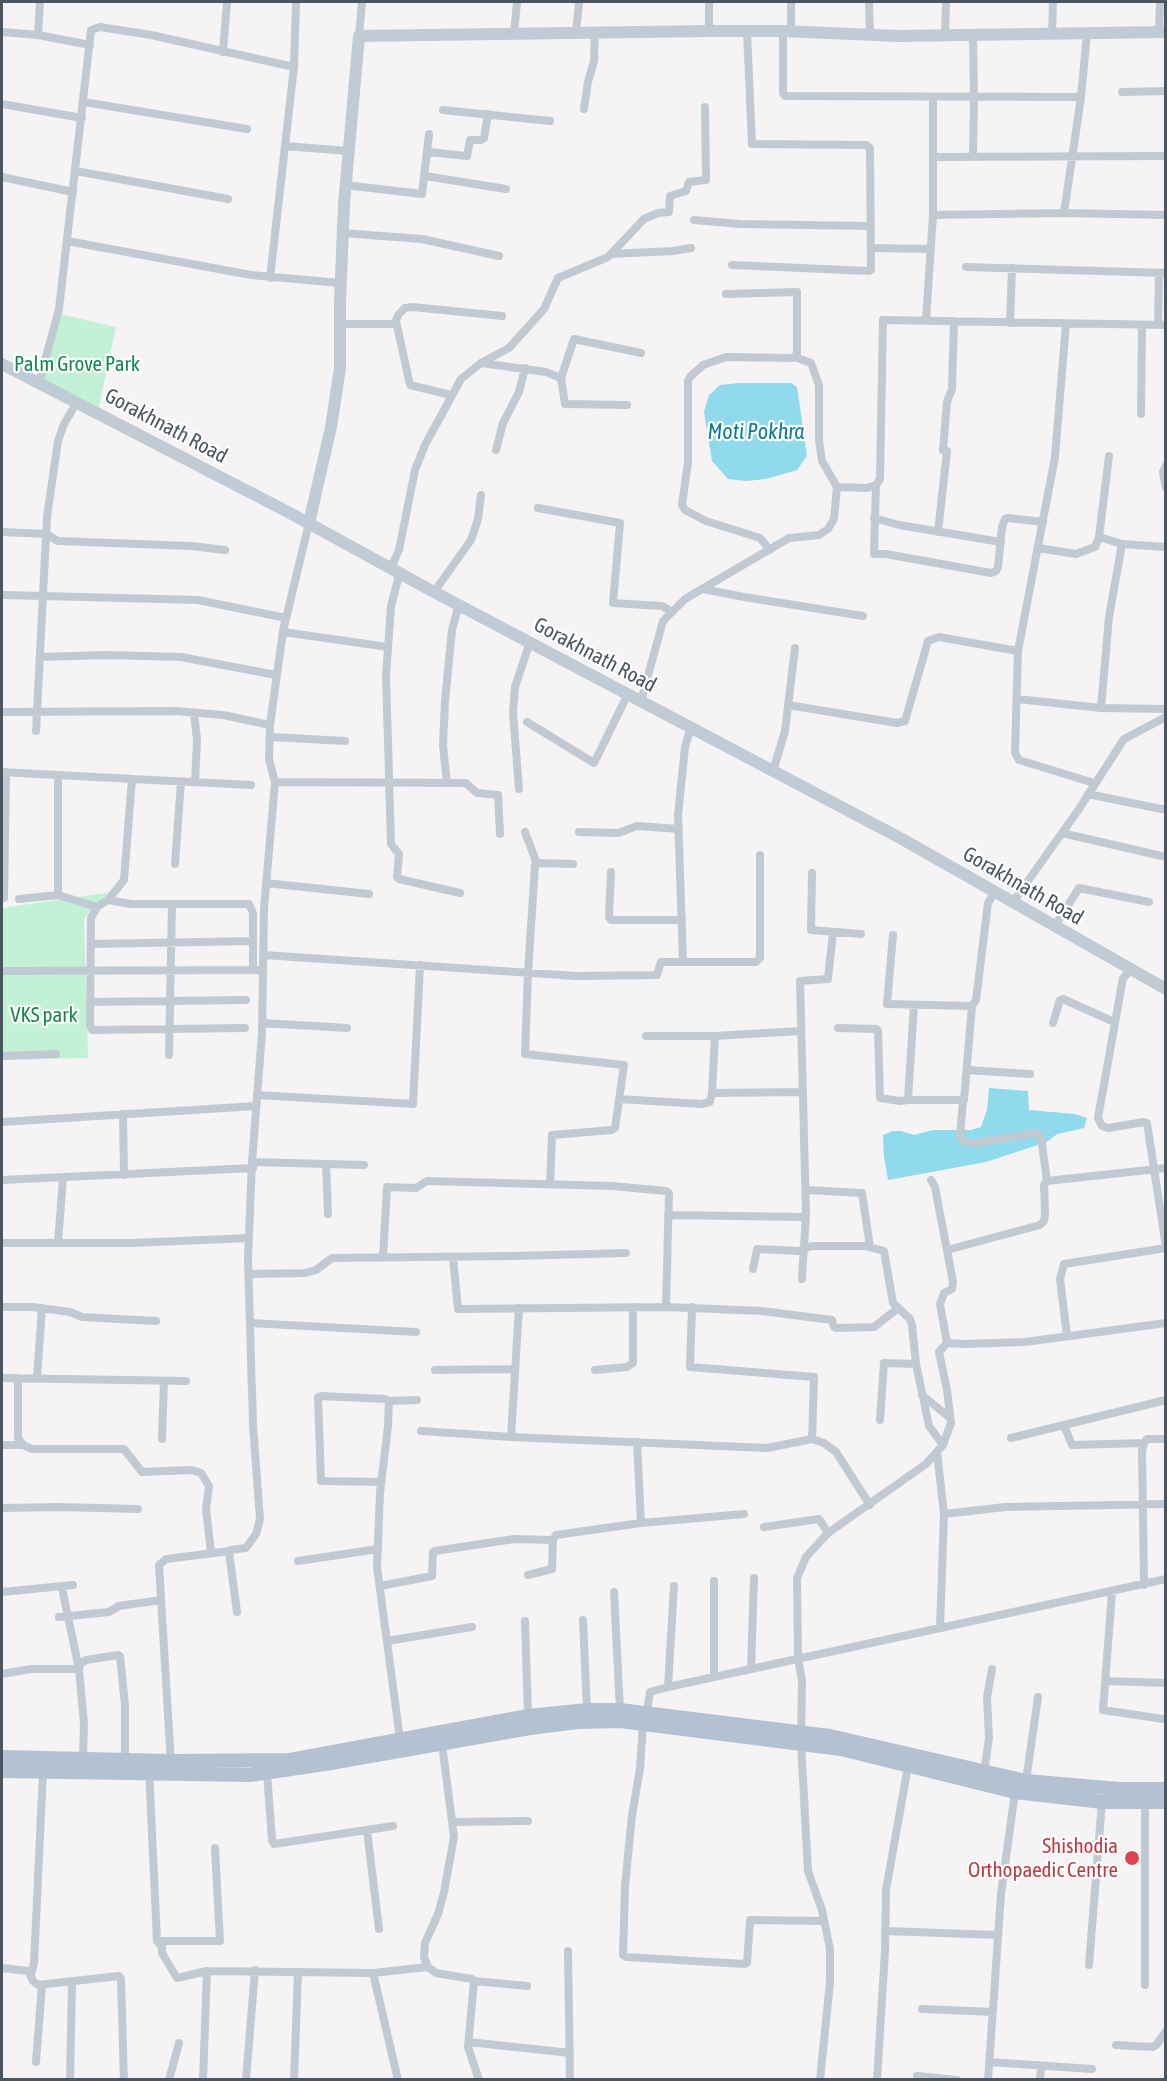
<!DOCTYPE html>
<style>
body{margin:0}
#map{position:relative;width:1167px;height:2081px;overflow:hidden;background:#f5f3f3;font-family:"Asap Condensed",sans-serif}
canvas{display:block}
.frame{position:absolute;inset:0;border:3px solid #4a5661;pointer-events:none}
</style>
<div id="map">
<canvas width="1167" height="2081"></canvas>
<div class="frame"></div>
</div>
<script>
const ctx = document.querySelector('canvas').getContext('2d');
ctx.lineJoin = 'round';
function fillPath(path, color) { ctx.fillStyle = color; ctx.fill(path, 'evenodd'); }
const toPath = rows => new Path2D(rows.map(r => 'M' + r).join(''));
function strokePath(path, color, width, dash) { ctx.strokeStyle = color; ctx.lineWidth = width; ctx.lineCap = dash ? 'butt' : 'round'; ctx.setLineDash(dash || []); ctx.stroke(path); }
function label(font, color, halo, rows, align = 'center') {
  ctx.font = font + ' "Asap Condensed",sans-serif'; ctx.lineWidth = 4.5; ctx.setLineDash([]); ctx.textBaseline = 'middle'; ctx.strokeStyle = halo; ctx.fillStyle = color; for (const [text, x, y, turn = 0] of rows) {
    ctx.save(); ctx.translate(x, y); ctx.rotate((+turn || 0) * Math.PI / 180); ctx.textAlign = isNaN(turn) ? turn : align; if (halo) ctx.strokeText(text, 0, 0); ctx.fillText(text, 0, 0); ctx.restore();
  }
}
const green = toPath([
 [60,314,116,327,98,411,41,382],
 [113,892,92,907,84,919,88,1058,2,1060,2,908]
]);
const water = toPath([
 [738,383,791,383,797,387,807,456,797,470,766,479,746,481,728,479,712,461,704,412,709,395,720,385],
 [989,1088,1028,1091,1029,1110,1075,1114,1087,1118,1084,1128,1057,1134,1047,1142,986,1162,888,1180,884,1157,883,1135,893,1131,901,1131,914,1135,933,1130,971,1130,981,1127,987,1110]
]);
const street = toPath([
 [869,2,870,35],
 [709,31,709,2],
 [783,31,783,93,785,96,1081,97],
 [2,32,38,35,90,45],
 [791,32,791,2],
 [1159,32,1160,2],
 [514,33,517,2],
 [576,33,579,2],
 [1052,34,1053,2],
 [38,35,40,2],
 [945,35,946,2],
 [973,35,974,98,973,156],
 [359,36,362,2],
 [223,52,227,2],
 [1122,92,1166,91],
 [84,102,247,129],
 [2,104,82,118],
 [584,109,588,82,594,61,595,33],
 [443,110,550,121],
 [285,146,348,151],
 [428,152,467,156,470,140,481,140,484,138,488,114],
 [934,157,1166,156],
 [76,171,228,199],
 [425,176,506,189],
 [2,177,73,192],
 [345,185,422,194,429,134],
 [1064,213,1081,97,1087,34],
 [933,215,1064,213,1166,215],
 [694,220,740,224,871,226],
 [342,233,422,239,499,256],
 [67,241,251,275,340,283],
 [872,248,930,249],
 [611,254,673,251,691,248],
 [732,265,869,271,871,270,870,148,866,145,752,144,747,32],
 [966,267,1166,273],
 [270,278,294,67,296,2],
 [726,294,797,292,797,354,793,358,726,357,703,365,690,377,688,381,688,462,682,505,685,510,706,521,760,538,770,550],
 [926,320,933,215,933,97],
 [396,321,410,385,451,395],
 [1010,323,1012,268],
 [340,324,393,324,396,321,398,315,405,308,413,307,502,316],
 [1066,324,1055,457,1018,651,1015,753,1019,760,1094,783],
 [1158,325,1159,273],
 [795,357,811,363,819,385,819,440,822,461,837,487],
 [481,363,546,372,561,378,565,404,627,405],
 [561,378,574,339,641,353],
 [39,383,59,309,91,30,100,27,151,35,294,67],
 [1141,414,1142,325],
 [496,450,503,423,519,392,525,368],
 [943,450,947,402,952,389,954,321],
 [1166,465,1163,472,1166,488],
 [876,485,874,554,886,554,991,573,996,571,998,567,1002,527,1005,519,1008,518,1043,522],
 [538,508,620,523,613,603,662,606,672,612],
 [874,518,899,525,1001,542],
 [2,532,46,534,58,541,191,546,225,550],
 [938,532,947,451],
 [1099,537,1122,544],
 [1166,547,1122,544,1109,617,1101,708,1166,709],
 [1038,548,1076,554,1095,547,1099,537,1109,456],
 [391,568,399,550,415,470,425,445,461,379,481,363,509,348,544,309,558,278,608,257,644,219,658,213,669,212,670,196,686,191,689,182,706,180,705,107],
 [400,572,391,606,386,676,391,844,399,854,397,877,399,879,460,893],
 [703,589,744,597,863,616],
 [434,592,471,540,478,519,481,495],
 [4,595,198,600,286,618],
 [283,632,388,647],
 [40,657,107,655,181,657,276,675],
 [1017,699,1101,708],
 [641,701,663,621,685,599,789,538,819,535,828,529,834,519,837,487,867,488,876,485,880,479,883,320,1166,325],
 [788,705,897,723,905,721,928,641,939,637,1018,651],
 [2,712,175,711,223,715,270,725],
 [194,713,197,740,195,782],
 [527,722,594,763,628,694],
 [36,731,47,517,58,441,64,424,77,402],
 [270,737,345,741],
 [773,771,785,731,795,648],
 [2,772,132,779],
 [58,775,58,895,97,907],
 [275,782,466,783,477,793,498,795,500,834],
 [447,783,443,746,445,701,452,630,459,604],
 [519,789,513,713,515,687,530,642],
 [1088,794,1166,810],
 [525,832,537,864],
 [579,832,618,833,637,826,679,829],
 [1062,833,1166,857],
 [175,864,181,782],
 [611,872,609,917,611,920,682,920],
 [812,873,811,930,861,934],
 [266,883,369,894],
 [4,898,6,772],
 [19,899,58,895],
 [108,900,131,904,249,904,253,913,253,970],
 [1013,902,1079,809,1124,739,1166,717],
 [1055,926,1079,888,1149,902],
 [893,935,887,1004,972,1006,976,1000,988,903,995,892],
 [91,944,253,941],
 [264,955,576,976,657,975,661,962,756,962,760,958,760,855],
 [683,962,678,815,685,747,691,727],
 [1131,970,1123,978,1098,1118,1102,1126,1108,1128,1144,1122,1147,1123,1166,1247],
 [2,971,263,970],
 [90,1002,246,1000],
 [262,1023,347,1028],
 [1053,1023,1060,1000,1063,999,1114,1022],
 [245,1028,92,1030,90,1025,91,918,97,907,108,900,124,880,132,779,251,785],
 [838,1028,876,1029,878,1030,880,1098,900,1101,908,1100,914,1005],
 [646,1036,715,1036,801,1031],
 [169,1055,172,904],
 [2,1056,56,1054],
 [967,1070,1030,1074],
 [712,1093,803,1092],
 [257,1095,413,1104,420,965],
 [619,1099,701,1104,710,1102,712,1093,715,1036],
 [908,1100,964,1100,972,1006],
 [963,1101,960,1135,964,1142,976,1143,1036,1133,1041,1137,1047,1181],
 [123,1114,124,1175],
 [2,1122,256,1106],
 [252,1162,364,1165],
 [326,1164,328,1214],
 [2,1180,253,1168],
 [931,1180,935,1187,953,1282,952,1289,944,1293,940,1304,947,1343],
 [550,1185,552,1135,612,1130,615,1128,624,1065,525,1054,528,973,535,865,538,863,573,864],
 [806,1190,862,1193,870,1247],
 [668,1215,802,1217,806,1214,800,981,828,979,833,932],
 [2,1243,131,1243,249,1238],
 [58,1243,63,1178],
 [947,1250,1040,1225,1044,1221,1045,1215,1044,1185,1047,1181,1166,1168],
 [383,1258,387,1187,416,1188,427,1181,612,1186,666,1191,669,1193,666,1307,458,1309,453,1257],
 [753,1269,757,1249,798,1251,812,1246,865,1246,884,1251,893,1303,910,1319,912,1325,916,1364,929,1426,943,1445],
 [249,1274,305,1273,316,1270,332,1258,514,1256,626,1253],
 [802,1279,806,1214],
 [2,1307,32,1307,70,1312,82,1317,156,1321],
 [666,1307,762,1311,832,1320,834,1327,837,1328,874,1327,897,1309],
 [692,1307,690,1367,814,1377,812,1439],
 [250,1323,416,1332],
 [1067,1336,1060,1279,1064,1264,1166,1248],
 [435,1370,515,1369],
 [595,1370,627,1367,633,1363,633,1307],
 [2,1378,186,1381],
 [18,1378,18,1438,23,1445,32,1449,124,1449,142,1472,192,1470,201,1473,209,1486,206,1509,211,1552],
 [37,1378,42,1308],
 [922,1395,950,1418],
 [880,1420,884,1363,916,1364],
 [1064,1425,1072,1445,1144,1443],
 [421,1431,511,1437,519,1308],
 [511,1437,767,1448,812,1439,824,1443,836,1452,870,1505],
 [1011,1438,1166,1400],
 [162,1439,164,1381],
 [637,1442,641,1523],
 [2,1445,23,1445],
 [937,1452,944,1514,940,1628],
 [381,1482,321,1481,318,1397,321,1396,385,1399,389,1401],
 [2,1508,59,1507,138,1509],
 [944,1514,1005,1507,1166,1504],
 [764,1527,819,1519,828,1533],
 [298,1561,378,1549],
 [528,1575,552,1569,553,1540,556,1535,641,1523,744,1514],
 [1144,1585,1142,1451,1144,1443,1147,1439,1166,1439],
 [380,1586,432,1576,433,1552,435,1551,514,1539,553,1540],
 [2,1592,73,1585],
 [614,1592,620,1710],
 [1112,1592,1103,1710,1163,1719],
 [237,1612,229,1552,231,1550,246,1548,256,1534,260,1519,253,1425,248,1258,252,1162,262,1033,264,909,275,782,269,759,270,725,283,631,309,523],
 [59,1617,109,1612,119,1606,161,1600],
 [583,1620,587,1710],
 [525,1621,528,1716],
 [387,1641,472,1627],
 [751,1669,754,1578],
 [2,1674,31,1669,79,1669,63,1593],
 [714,1677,714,1581],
 [1106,1681,1166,1683],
 [668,1687,674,1586],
 [647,1712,650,1692,668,1687,1166,1579],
 [643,1723,640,1769,632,1815,625,1886,623,1955,626,1957,745,1964,747,1963,750,1920,824,1921],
 [400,1739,377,1567,380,1493,388,1426,389,1401,417,1400],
 [442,1744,454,1837,444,1892,438,1914,425,1943,424,1957,428,1967,436,1973,472,1979,474,1981,468,2047,479,2080],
 [83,1759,84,1724,79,1669,81,1663,86,1660,118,1655,120,1656,125,1705,125,1759],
 [171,1764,159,1565,166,1559,230,1551],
 [149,1769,157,1941,220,1941,215,1848],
 [267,1773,272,1840,274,1844,393,1826],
 [984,1773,989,1738,987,1697,992,1669],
 [1026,1781,1038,1697],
 [452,1822,528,1821],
 [367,1830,379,1929],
 [885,1931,998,1935],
 [157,1941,162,1947,162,1953,177,1978,207,1971,373,1973,428,1967],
 [568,1951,570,2080],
 [1089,1965,1102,1802],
 [2,1968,28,1971,33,1981,38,1985,119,1976,121,1979,124,2080],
 [373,1973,398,2080],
 [31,1974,34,1963,43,1772],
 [474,1981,527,1986],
 [1145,1985,1145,1803],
 [922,2009,993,2012],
 [469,2042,570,2053],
 [1116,2045,1153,2047,1157,2044,1166,2031],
 [36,2062,42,1985],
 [989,2062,1092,2069],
 [917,2076,957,2080],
 [70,2080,72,1981],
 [169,2080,179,2043],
 [203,2080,207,1971],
 [246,2080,255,1970],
 [294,2080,298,1972],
 [820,2080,830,1982,830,1949,822,1910,808,1871,801,1743,802,1680,798,1659,797,1578,806,1557,828,1533,926,1464,943,1445,951,1423,947,1390,939,1352,947,1343,964,1344,1025,1342,1166,1323],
 [877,2080,885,1951,886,1890,908,1766],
 [988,2080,1001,1894,1015,1792],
 [1040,2080,1041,2066]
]);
const secondary = toPath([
 [2,364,288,512,434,592,902,839,1166,989],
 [309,523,331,427,340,368,340,301,344,204,359,36,709,31,783,31,898,36,1166,32]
]);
const primary = toPath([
 [2,1757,171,1761,290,1760,528,1716,587,1710,620,1710,830,1736,1026,1781,1119,1789,1166,1789],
 [2,1771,250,1775,325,1764,530,1728,578,1722,620,1721,841,1749,1015,1792,1102,1802,1166,1802]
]);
const markers = [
 [1132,1858,8,"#e0444e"]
];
const parkNames = [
 ["Palm Grove Park",77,364],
 ["VKS park",44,1015]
];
const streetNames = [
 ["Gorakhnath Road",166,426,28],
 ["Gorakhnath Road",595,655,28],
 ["Gorakhnath Road",1023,886,30]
];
const healthNames = [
 ["Shishodia",1118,1846],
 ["Orthopaedic Centre",1118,1870]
];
const waterNames = [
 ["Moti Pokhra",756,432]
];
fillPath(green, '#c3f1d5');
fillPath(water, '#90daee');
strokePath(street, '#c1cad2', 8);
strokePath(secondary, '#c1cbd6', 12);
strokePath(primary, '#b3c2d1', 14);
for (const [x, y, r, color] of markers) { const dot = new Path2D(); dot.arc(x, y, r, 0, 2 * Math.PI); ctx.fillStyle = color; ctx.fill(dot); strokePath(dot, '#fff', 2); }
label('21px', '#17864f', '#fff', parkNames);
label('21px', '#4a5661', '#fff', streetNames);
label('21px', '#be3a42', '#fff', healthNames, 'right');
label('italic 22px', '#0c7c9b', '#fff', waterNames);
</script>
